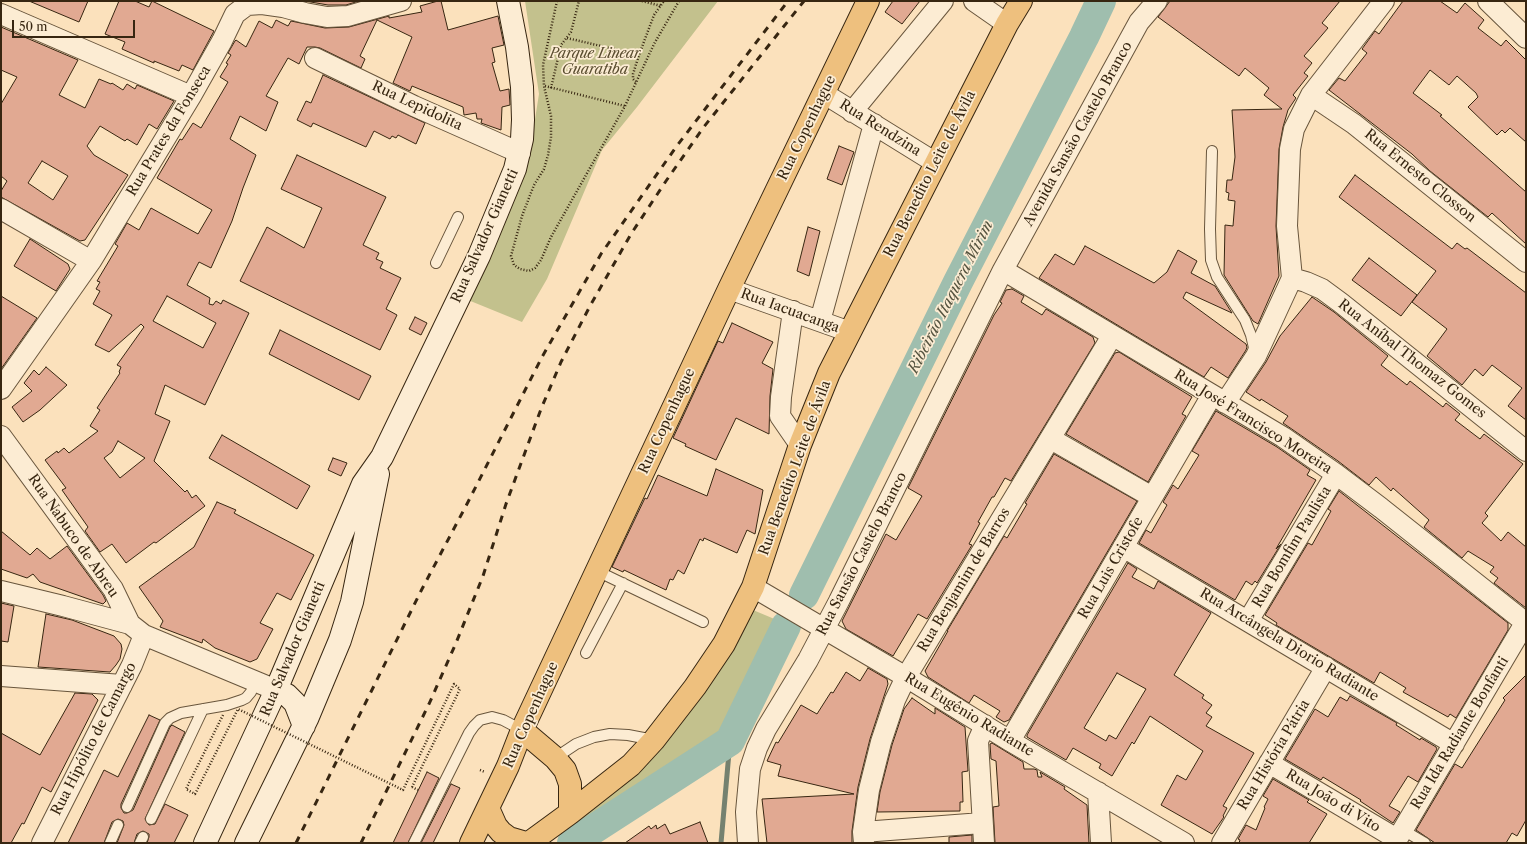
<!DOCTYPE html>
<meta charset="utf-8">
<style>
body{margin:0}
#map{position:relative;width:1527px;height:844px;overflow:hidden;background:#fbe1bc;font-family:"Libre Caslon Text",serif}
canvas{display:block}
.frame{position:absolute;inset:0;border:2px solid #372611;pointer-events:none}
.scale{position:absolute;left:12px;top:20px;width:123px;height:18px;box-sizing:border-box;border:2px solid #372611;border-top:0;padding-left:5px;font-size:12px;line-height:14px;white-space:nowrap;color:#372611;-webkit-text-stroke:3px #fcecd3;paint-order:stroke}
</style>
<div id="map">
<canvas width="1527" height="844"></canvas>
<div class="frame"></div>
<div class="scale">50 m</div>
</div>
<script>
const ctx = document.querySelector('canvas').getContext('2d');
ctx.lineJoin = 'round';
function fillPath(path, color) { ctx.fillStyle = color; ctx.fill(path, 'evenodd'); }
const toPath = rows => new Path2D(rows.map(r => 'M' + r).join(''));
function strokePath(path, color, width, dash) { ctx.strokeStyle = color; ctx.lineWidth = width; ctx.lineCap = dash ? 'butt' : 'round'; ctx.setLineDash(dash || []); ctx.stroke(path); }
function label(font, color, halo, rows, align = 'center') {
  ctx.font = font + ' "Libre Caslon Text",serif'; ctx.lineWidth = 3.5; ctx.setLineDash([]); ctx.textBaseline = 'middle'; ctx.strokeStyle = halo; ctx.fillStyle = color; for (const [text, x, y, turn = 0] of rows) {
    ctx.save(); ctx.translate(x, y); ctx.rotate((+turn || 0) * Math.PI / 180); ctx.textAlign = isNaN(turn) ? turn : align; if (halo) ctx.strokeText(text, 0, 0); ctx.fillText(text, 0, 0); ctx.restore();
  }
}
const green = toPath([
 [525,1,718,1,637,107,602,150,547,279,522,322,468,300,529,157,539,94],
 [753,610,784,623,728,734,720,743,672,768,571,830,568,824]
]);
const stream = toPath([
 [721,843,730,741]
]);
const river = toPath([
 [804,595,958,282,1084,37,1101,1],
 [572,843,730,741,786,626]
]);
const building = toPath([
 [29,1,88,1,79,22,29,1],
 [119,1,135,1,149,7,152,1,214,31,193,70,182,65,179,71,154,61,154,63,122,49,125,42,105,34,119,1],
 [305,1,359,1,346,5,328,5,305,1],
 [438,1,441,1,448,30,498,16,504,45,492,48,495,62,492,63,500,91,509,89,510,105,502,107,501,130,481,123,482,119,477,119,476,113,464,115,463,107,412,86,410,91,393,83,412,37,377,20,360,56,365,59,361,68,320,48,315,47,307,47,299,64,288,58,266,96,278,102,266,131,240,116,230,139,256,155,243,188,232,221,211,268,199,262,187,285,210,298,209,304,213,305,216,301,221,304,223,300,249,313,205,405,165,385,155,414,170,421,154,461,185,492,187,490,192,498,196,495,205,506,156,543,154,542,126,563,112,544,100,552,85,531,88,527,62,490,66,488,45,460,57,451,58,453,64,448,69,453,98,431,90,426,100,410,97,408,120,373,119,372,121,367,117,365,144,327,141,324,109,352,95,345,112,315,93,304,100,291,96,289,100,282,97,281,118,246,115,244,127,223,139,230,151,208,198,234,212,210,157,178,180,139,182,140,193,123,201,128,228,82,220,77,228,64,226,63,231,55,228,53,235,41,236,40,246,47,259,21,272,28,276,20,288,26,291,21,325,28,349,27,389,16,389,18,422,12,420,6,438,1],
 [167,296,216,323,203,348,153,321,167,296],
 [118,441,145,458,120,478,104,458,112,452,118,441],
 [893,1,920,1,902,24,885,12,893,1],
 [1170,1,1340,1,1322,23,1328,28,1304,56,1312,63,1304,73,1308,76,1293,95,1296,98,1288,110,1283,127,1279,149,1276,226,1279,276,1258,324,1253,321,1224,275,1225,225,1233,226,1235,201,1228,200,1229,193,1226,192,1227,180,1232,180,1235,157,1232,110,1282,109,1264,95,1269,88,1245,68,1239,76,1158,17,1170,1],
 [1403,1,1440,1,1457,13,1465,3,1484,20,1478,28,1501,46,1506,40,1526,60,1526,142,1510,128,1505,133,1502,130,1497,135,1468,107,1478,97,1476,93,1457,76,1449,85,1430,70,1413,93,1442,115,1440,116,1526,192,1526,244,1492,213,1488,217,1430,171,1412,154,1329,90,1339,78,1345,81,1367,53,1362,49,1375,31,1379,34,1403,1],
 [1,27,78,60,59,95,85,108,99,79,111,84,112,83,123,90,127,84,135,89,137,85,174,101,157,129,149,124,137,145,127,139,125,141,100,126,87,146,94,155,128,175,85,240,80,241,1,197,1,191,7,181,1,176,1,104,17,77,1,70,1,27],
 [42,161,68,176,53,200,28,183,42,161],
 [323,75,425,123,416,144,398,135,396,138,392,136,390,139,374,131,366,147,313,123,311,127,297,120,306,101,311,103,323,75],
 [839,146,854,152,842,185,827,179,839,146],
 [297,155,386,197,363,245,379,253,376,259,383,262,380,268,401,278,386,309,397,315,380,350,240,281,267,227,304,248,322,208,281,189,297,155],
 [1355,175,1452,249,1457,243,1465,249,1467,248,1526,293,1526,420,1508,406,1522,388,1492,365,1483,376,1475,369,1462,385,1427,356,1447,329,1412,302,1436,271,1339,197,1355,175],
 [808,227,820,231,809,276,797,271,808,227],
 [30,239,68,264,70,269,56,291,14,266,30,239],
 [1085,246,1154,283,1167,272,1178,250,1197,261,1191,273,1215,286,1232,313,1186,292,1183,298,1246,344,1247,347,1246,350,1228,378,1211,367,1204,377,1039,278,1055,254,1074,265,1085,246],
 [1369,258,1417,295,1401,316,1352,280,1369,258],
 [1012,289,1024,296,1021,302,1042,315,1046,309,1093,337,1095,343,1011,481,1005,478,994,497,992,497,978,522,980,523,969,544,972,545,927,619,918,614,893,656,846,629,842,621,886,534,896,540,922,496,908,488,994,315,1002,303,1000,302,1006,290,1012,289],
 [1,296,37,318,1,369,1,296],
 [1312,297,1334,312,1388,356,1381,365,1407,385,1410,381,1443,407,1446,403,1460,414,1455,420,1480,439,1484,434,1523,464,1485,513,1488,516,1482,523,1501,541,1508,532,1526,547,1526,608,1494,583,1498,578,1490,572,1494,567,1468,551,1462,558,1424,527,1429,520,1393,488,1391,491,1376,477,1369,485,1338,461,1283,423,1288,416,1261,399,1260,401,1246,392,1266,362,1280,336,1312,297],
 [415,317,427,323,421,335,409,329,415,317],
 [732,323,773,342,762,363,773,369,770,396,769,434,736,418,716,460,685,446,686,444,673,438,718,341,723,343,732,323],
 [280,330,371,376,359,400,269,354,280,330],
 [1119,352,1192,397,1182,414,1186,416,1148,482,1066,434,1115,353,1119,352],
 [46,367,67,385,40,410,23,422,12,407,32,391,24,383,34,370,39,375,46,367],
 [1216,411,1277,447,1310,470,1307,475,1316,480,1276,549,1281,544,1257,583,1255,581,1252,585,1246,581,1235,600,1139,543,1146,530,1151,533,1167,505,1163,502,1173,485,1178,489,1199,455,1192,451,1216,411],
 [222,435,310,486,297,509,209,458,222,435],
 [1054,454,1137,501,1009,720,1004,722,996,717,1000,711,974,695,969,703,928,677,925,671,948,631,947,631,1004,536,1007,538,1027,504,1025,503,1054,454],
 [333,458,347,463,341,476,328,470,333,458],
 [716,469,763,490,755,534,747,530,737,553,704,538,703,541,700,539,684,574,678,570,673,580,670,579,666,590,624,570,623,572,612,567,645,498,647,499,658,475,707,496,716,469],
 [1339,491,1508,623,1508,630,1456,718,1450,714,1448,717,1403,692,1406,688,1380,672,1374,683,1276,625,1277,623,1265,615,1308,543,1312,545,1331,511,1328,509,1339,491],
 [217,502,236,510,234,513,314,555,291,600,277,593,260,623,273,629,257,659,250,662,215,648,203,639,202,643,160,627,163,621,139,587,194,547,217,502],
 [1,531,30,555,37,548,50,559,67,546,103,595,106,601,103,604,40,582,33,574,27,578,1,569,1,531],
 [1128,563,1137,569,1132,577,1154,589,1158,581,1211,613,1174,675,1204,695,1202,698,1212,705,1206,713,1212,717,1206,726,1254,753,1223,806,1227,808,1223,816,1224,817,1212,834,1161,805,1177,775,1186,780,1203,751,1150,716,1134,744,1132,742,1112,776,1099,768,1101,764,1073,748,1066,760,1027,737,1027,735,1128,563],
 [1117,673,1146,689,1116,739,1109,735,1106,741,1084,728,1117,673],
 [1,603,14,606,8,642,1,641,1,603],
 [46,614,72,620,114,636,121,644,122,649,120,659,116,665,110,672,38,667,46,614],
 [868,668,887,679,888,684,870,739,858,787,852,831,852,843,767,843,762,799,854,794,778,776,781,765,767,761,776,742,778,743,801,705,817,714,831,692,833,693,846,672,860,681,868,668],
 [1526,675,1526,820,1517,836,1512,833,1506,843,1435,843,1416,830,1455,764,1462,768,1505,700,1503,698,1526,675],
 [75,693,92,694,98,700,51,792,42,787,24,824,22,823,11,843,1,843,1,733,40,755,75,693],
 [1350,696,1397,723,1396,725,1420,740,1421,738,1436,747,1437,749,1418,782,1408,776,1389,806,1400,812,1393,823,1360,801,1361,800,1323,777,1321,780,1285,759,1315,709,1328,717,1340,697,1347,701,1350,696],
 [912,698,935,714,935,708,965,727,968,771,962,772,963,802,960,802,960,811,877,812,880,792,892,745,904,709,912,698],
 [149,715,160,720,121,804,121,808,124,813,127,813,133,810,170,727,172,725,185,732,145,819,149,825,155,824,165,804,188,815,174,843,147,843,149,837,149,834,143,831,137,834,134,843,117,843,124,825,123,821,118,819,112,822,104,843,68,843,104,770,118,777,149,715],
 [992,743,1023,762,1024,769,1034,769,1037,770,1038,777,1042,777,1040,772,1065,787,1064,789,1087,805,1089,843,995,843,993,807,999,806,996,761,991,759,990,744,992,743],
 [427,772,439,778,408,843,393,843,427,772],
 [1273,779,1309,800,1307,802,1327,814,1309,843,1239,843,1240,840,1238,839,1246,825,1256,830,1265,808,1264,807,1268,799,1263,796,1273,779],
 [451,784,460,788,433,843,421,843,451,784],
 [700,822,708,843,625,843,649,826,651,829,656,825,657,829,665,824,670,834,700,822],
 [972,835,972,843,949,843,949,837,972,835]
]);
const path = toPath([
 [557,1,543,65,544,86,551,116,551,137,548,155,544,169,534,185,522,216,511,256,514,265,520,269,529,271,535,268,541,260,551,237,625,106,654,44,679,1],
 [642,1,661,6],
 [567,38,639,55],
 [636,82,633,79,633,74,639,55,654,15,664,1],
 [545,86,625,106],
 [551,88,561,45,571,32,579,1],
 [480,770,485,772],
 [412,787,418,790]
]);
const lane = toPath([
 [1212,151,1210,229,1211,260,1217,277,1245,320,1251,335,1255,352],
 [436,263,458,217],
 [597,571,703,622],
 [586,653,623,583],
 [555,758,576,744,594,737,610,734,628,735,654,740],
 [127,807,165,723,170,718,181,713,227,705,242,700,246,698,251,692,255,681],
 [151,819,203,709],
 [1403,830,1425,843],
 [110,843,118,825],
 [140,843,143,837],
 [414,843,469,733,474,726,480,720,492,717,503,720,522,730]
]);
const street = toPath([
 [974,1,1007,24],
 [1488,1,1526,38],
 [1,14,191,96],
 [315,58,414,106,520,153],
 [823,93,936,163],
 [1311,95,1354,124,1526,262],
 [852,112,943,1],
 [1,209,91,261],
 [1003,270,1283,437,1336,474,1381,508,1526,623],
 [1292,278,1306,282,1322,289,1341,303,1526,451],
 [729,289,850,332],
 [793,311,781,397,780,416,800,445],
 [820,321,874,124],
 [1,389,91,261,191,96,222,41,235,14,247,5,262,4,283,7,305,13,327,17,348,16,401,1],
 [1225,403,1256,356,1292,278,1287,226,1290,149,1294,129,1311,95,1384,1],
 [1,436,113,589,130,624,144,635,276,690],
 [1051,439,1152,497],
 [1123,547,1454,744],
 [753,587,906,677,1010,741,1184,843],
 [1,591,63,606,130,624],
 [1248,621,1336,474],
 [1,676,122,685],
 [1010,741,1212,395],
 [1269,763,1397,839],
 [1098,792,1101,843],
 [863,832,982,823],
 [42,843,132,665,144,635],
 [748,843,746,812,750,769,757,748,766,729,808,660,839,601,1003,270,1139,22,1157,1],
 [864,843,863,832,869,790,881,742,895,700,906,677,1112,336],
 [984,843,978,741,985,725],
 [1222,843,1326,667],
 [1395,843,1525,623]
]);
const secondary = toPath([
 [276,690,287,695,295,703,304,726],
 [205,843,276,690,363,484,382,457,479,256,515,169,522,139,523,120,522,87,517,47,508,1],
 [246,843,307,719,340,640,352,602,378,474]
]);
const primary = toPath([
 [522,730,555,758,565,770,570,784,570,813],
 [488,808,496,826,501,832,509,838,526,843],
 [471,843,508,766,522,730,729,289,868,1],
 [529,843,570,813,631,765,654,740,695,687,724,644,753,587,800,445,829,373,1007,24,1021,1]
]);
const rail = toPath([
 [296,843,422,589,468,502,542,357,601,254,676,147,788,1],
 [361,843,429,704,456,643,483,576,506,504,541,409,561,362,590,306,631,234,666,181,703,128,804,1]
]);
const pathBridge = toPath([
 [223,715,186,789,195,794,238,709,403,790,454,684,460,689,412,787]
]);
const parkNames = [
 ["Parque Linear",595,54],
 ["Guaratiba",595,70]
];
const streetNames = [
 ["Rua Lepidolita",417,106,25],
 ["Rua Copenhague",807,128,-64],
 ["Rua Rendzina",880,128,32],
 ["Rua Prates da Fonseca",169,131,-59],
 ["Avenida Sansão Castelo Branco",1078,134,-61],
 ["Rua Benedito Leite de Ávila",930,174,-63],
 ["Rua Ernesto Closson",1420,176,39],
 ["Rua Salvador Gianetti",485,236,-66],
 ["Rua Iacuacanga",790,311,20],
 ["Rua Aníbal Thomaz Gomes",1412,359,38],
 ["Rua Copenhague",667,421,-65],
 ["Rua José Francisco Moreira",1253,422,32],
 ["Rua Benedito Leite de Ávila",795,468,-70],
 ["Rua Nabuco de Abreu",73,536,55],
 ["Rua Bomfim Paulista",1292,547,-59],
 ["Rua Sansão Castelo Branco",862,554,-63],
 ["Rua Luis Cristofe",1111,568,-60],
 ["Rua Benjamim de Barros",964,580,-59],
 ["Rua Arcângela Diorio Radiante",1289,645,31],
 ["Rua Salvador Gianetti",293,649,-67],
 ["Rua Copenhague",531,715,-66],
 ["Rua Eugênio Radiante",969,715,31],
 ["Rua Ida Radiante Bonfanti",1460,733,-59],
 ["Rua Hipólito de Camargo",94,739,-63],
 ["Rua História Pátria",1274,755,-59],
 ["Rua João di Vito",1333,801,31]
];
const waterNames = [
 ["Ribeirão Itaquera Mirim",951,297,-63]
];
fillPath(green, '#c3c18d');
strokePath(stream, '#75816f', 5);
strokePath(river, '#9fbeae', 30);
fillPath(building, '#e1a992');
strokePath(building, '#372611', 1);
strokePath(lane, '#68553c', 12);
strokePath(street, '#68553c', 22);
strokePath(secondary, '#372611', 24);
strokePath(primary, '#372611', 24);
strokePath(path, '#372611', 2.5, [1, 2]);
strokePath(lane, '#fcecd3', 10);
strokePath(street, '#fcecd3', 20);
strokePath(secondary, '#fcecd3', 22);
strokePath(primary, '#eec07e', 22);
strokePath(rail, '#372611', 3, [7, 7]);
strokePath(pathBridge, '#372611', 2.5, [1, 2]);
label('italic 14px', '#5a4d30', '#fcecd3', parkNames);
label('14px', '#372611', '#fcecd3', streetNames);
label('italic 15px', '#565440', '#fcecd3', waterNames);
</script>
